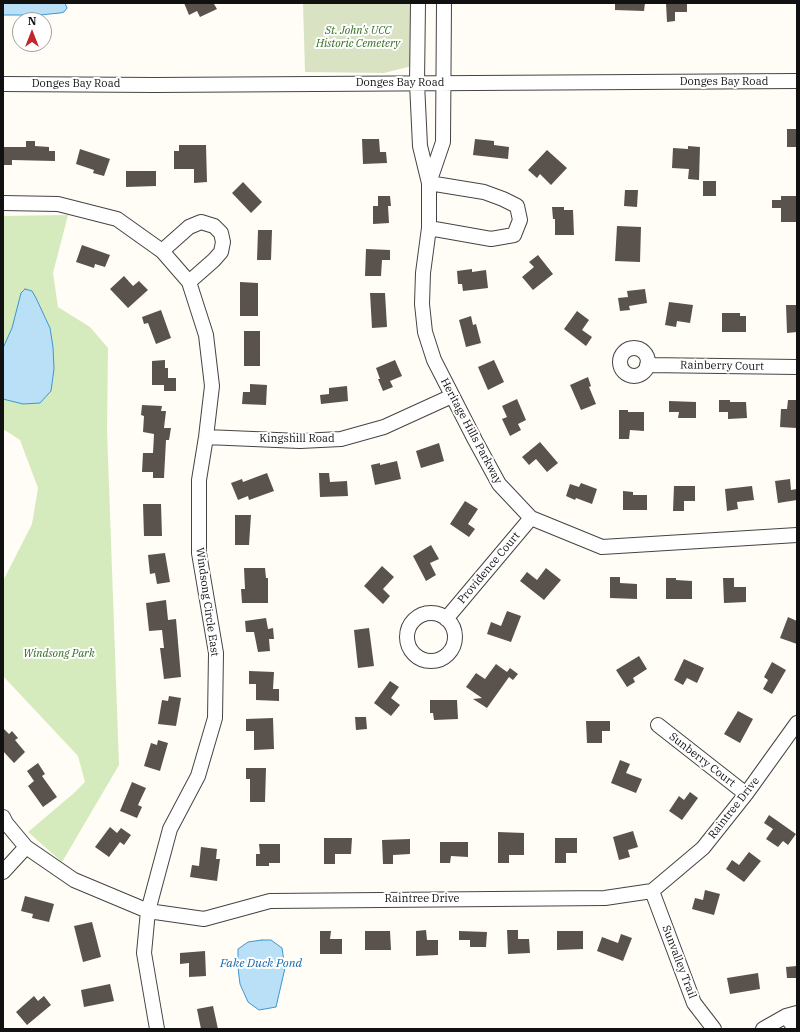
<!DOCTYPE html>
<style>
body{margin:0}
#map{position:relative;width:800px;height:1032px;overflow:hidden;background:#fffdf5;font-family:"IBM Plex Serif",serif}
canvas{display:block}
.frame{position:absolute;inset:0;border:4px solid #111;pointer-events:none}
.north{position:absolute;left:12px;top:12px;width:40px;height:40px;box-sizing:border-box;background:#fff;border:1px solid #a0a0a0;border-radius:50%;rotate:0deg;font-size:11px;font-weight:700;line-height:16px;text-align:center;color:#111}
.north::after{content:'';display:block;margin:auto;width:14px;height:18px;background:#c4262e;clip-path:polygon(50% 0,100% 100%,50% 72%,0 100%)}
</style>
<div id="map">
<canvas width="800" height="1032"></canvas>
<div class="frame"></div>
<div class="north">N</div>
</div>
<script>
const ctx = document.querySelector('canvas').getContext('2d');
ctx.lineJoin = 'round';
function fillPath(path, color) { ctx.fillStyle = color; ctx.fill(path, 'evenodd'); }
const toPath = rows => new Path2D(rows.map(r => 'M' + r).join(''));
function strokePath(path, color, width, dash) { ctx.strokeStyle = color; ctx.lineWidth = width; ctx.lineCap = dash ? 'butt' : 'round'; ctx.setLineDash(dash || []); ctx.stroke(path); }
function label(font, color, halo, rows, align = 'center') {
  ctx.font = font + ' "IBM Plex Serif",serif'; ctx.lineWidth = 4; ctx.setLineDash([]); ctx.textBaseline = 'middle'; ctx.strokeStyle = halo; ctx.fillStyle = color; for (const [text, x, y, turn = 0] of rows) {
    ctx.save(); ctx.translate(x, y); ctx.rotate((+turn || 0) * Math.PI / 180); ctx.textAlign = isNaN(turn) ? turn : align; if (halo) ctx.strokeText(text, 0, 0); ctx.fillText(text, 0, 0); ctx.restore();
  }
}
const green = toPath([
 [68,215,53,273,58,307,90,327,108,348,107,430,119,765,62,862,28,832,74,793,85,782,78,756,3,676,3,581,32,524,38,488,20,440,3,429,3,216]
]);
const cemetery = toPath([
 [303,3,411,3,412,66,384,73,305,72]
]);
const water = toPath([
 [3,3,65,3,67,8,64,12,60,13,39,15,3,15,3,3],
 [25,289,32,291,36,298,50,328,53,347,54,369,51,391,40,403,23,404,3,399,3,348,12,328,21,293,25,289],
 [262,940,271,940,282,948,285,968,276,1007,259,1010,248,1002,240,984,238,968,238,949,248,942,262,940]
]);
const building = toPath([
 [184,3,216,3,214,4,217,9,200,17,197,11,189,15],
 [615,3,645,3,644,11,615,10],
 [666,3,687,3,687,12,675,12,675,21,667,22],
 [787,129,797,129,797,147,787,147],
 [362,139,379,139,380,152,386,152,387,163,363,164],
 [475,139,494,141,494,145,509,147,508,159,473,155],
 [26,141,35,141,35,146,49,147,49,151,55,151,55,161,12,160,12,165,3,165,3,147,26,147],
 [179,145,206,145,207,182,194,183,194,169,174,169,174,151,179,151],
 [688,146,700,147,699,180,688,179,689,169,672,168,673,148,688,149],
 [80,149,110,159,104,176,93,173,94,170,76,164],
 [547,150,567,168,551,185,540,174,537,178,528,170],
 [126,171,156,171,156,186,126,187],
 [703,181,716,181,716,196,703,196],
 [243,182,262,202,251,213,232,193],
 [625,190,638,190,637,207,624,206],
 [378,196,390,196,391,206,388,206,389,223,373,224,373,206,378,206],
 [781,196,797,196,797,222,781,222,781,208,772,208,772,200,781,200],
 [552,207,564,207,564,210,573,210,574,235,555,235,555,219,553,219],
 [617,226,641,227,640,262,615,261],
 [258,230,272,230,271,260,257,260],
 [82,245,110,255,105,267,95,264,94,268,76,262],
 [366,249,390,250,390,260,382,260,381,276,365,276],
 [538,255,553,274,533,290,522,277,534,267,529,262],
 [472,269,472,272,486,270,488,288,463,291,462,284,458,284,457,271],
 [124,276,133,286,139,281,148,290,128,308,110,289],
 [240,282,258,283,258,316,240,316],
 [645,289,647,303,629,306,630,310,620,311,618,298,628,297,627,291],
 [370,293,385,293,387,327,372,328],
 [669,302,693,305,690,323,677,321,676,327,665,325],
 [786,305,797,305,797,332,787,333],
 [161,310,171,338,156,344,148,323,144,324,142,317],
 [577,311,589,320,582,330,592,337,586,346,564,329],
 [722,313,740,313,740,316,746,316,746,332,722,332],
 [471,316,473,325,476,324,481,343,466,347,459,320],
 [244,331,260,331,260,366,244,366],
 [165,360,165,368,168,368,168,378,176,378,176,391,164,391,164,385,152,385,152,361],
 [395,360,402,376,390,381,393,387,383,391,378,379,380,379,376,368],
 [494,360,504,382,488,390,478,367],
 [588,377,591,386,589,387,596,404,581,410,570,385],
 [250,384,267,385,266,405,242,404,243,392,250,392],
 [347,386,348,401,321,404,320,395,329,394,329,388],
 [517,399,526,420,518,424,521,430,510,436,502,419,507,417,502,406],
 [719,400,730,400,730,402,746,402,747,418,728,419,728,412,719,412],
 [788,400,797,400,796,428,780,427,781,409,787,409],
 [669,401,696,402,696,418,678,418,679,412,669,412],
 [142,405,162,406,161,411,166,411,164,428,171,428,169,440,166,440,164,478,153,478,153,472,142,472,143,453,153,453,154,434,143,432,144,416,141,415],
 [619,410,628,410,628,412,644,412,644,431,630,430,629,439,619,439],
 [540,442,558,463,547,472,536,459,529,465,522,457],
 [439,443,444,461,421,468,416,451],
 [397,461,401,479,375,485,371,465,380,463,380,465],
 [267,473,274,491,249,500,248,496,238,500,231,483,242,479,243,482],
 [319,473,329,473,330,482,347,481,348,496,320,497],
 [790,479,791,490,797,489,797,500,778,503,775,481],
 [581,483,597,489,592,504,576,498,575,500,566,496,570,484,579,487],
 [674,486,695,486,695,501,684,501,684,511,673,511],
 [752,486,754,500,737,502,738,509,727,511,725,489],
 [623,491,633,492,633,495,647,495,647,510,623,510],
 [465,501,478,509,468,524,475,529,469,537,450,524],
 [143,504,161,504,162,536,144,536],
 [235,515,251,515,249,545,235,545],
 [431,545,439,559,430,563,436,575,426,581,413,556],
 [165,553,170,582,157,584,155,573,150,574,148,555],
 [382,566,394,577,383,589,390,596,383,604,364,586],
 [244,568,265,568,266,578,268,578,268,603,242,603,241,589,245,589],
 [546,568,561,580,544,600,520,581,527,572,537,580],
 [610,577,620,577,620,583,637,584,637,599,610,598],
 [666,578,676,578,676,580,692,581,692,599,666,599],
 [723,578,734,578,734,587,746,587,746,602,724,603],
 [166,600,168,620,176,619,181,677,164,679,160,648,164,648,162,630,149,631,146,603],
 [507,611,521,616,511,642,487,634,491,622,501,626],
 [788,617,797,621,797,644,780,638],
 [266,618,268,629,273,628,274,639,269,639,270,651,258,652,254,632,246,632,245,621],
 [369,628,374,666,358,668,354,630],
 [639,656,647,669,633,678,635,682,627,687,616,670],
 [684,659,704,668,697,683,687,678,683,685,674,680],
 [772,662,786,670,772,694,763,689,768,680,764,677],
 [496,664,507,672,510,668,518,674,513,680,509,677,487,708,473,699,482,698,466,687,476,673,485,679],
 [249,671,274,672,273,689,279,689,279,701,256,700,256,684,249,684],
 [390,681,399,687,391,698,400,705,391,716,374,703],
 [169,696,181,698,176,726,158,724,162,700,168,701],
 [430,700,457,700,458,719,434,720,433,713,430,713],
 [738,711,753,719,740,743,724,734],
 [355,717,366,717,367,729,356,730],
 [273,718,274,749,254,750,254,731,246,731,246,719],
 [586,721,610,721,610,731,602,731,602,743,587,743],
 [3,728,9,734,12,731,18,738,15,740,25,752,14,763,3,751],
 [158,740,168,743,160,771,144,766,151,743,157,745],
 [620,760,630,764,626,773,642,779,636,793,611,783],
 [38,763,45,774,42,776,57,797,43,807,28,786,34,781,27,771],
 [246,768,266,768,265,802,250,802,250,779,246,779],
 [132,782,146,788,138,805,142,807,137,818,120,811],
 [690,792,698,798,682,820,669,811,679,796,684,800],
 [769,815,796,834,788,845,783,841,778,847,766,839,773,829,764,823],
 [110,827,117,833,121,828,131,835,124,845,120,842,109,857,95,847],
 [633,831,638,847,628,850,630,857,619,860,613,837],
 [498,832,524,833,524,855,509,855,509,863,498,863],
 [324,838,352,838,351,854,335,854,335,864,324,864],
 [555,838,577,838,577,853,566,853,566,863,555,863],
 [410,839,410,854,393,855,393,864,383,864,382,840],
 [440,842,468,842,468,857,451,856,450,863,440,863],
 [259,844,280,844,280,863,269,863,269,866,256,866,256,854,260,854],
 [201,847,217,849,216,859,220,859,217,881,190,877,192,865,199,866],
 [749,852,761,861,744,882,726,869,732,860,739,865],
 [705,890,720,894,714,915,692,909,695,898,703,900],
 [25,896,54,904,49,922,32,918,33,914,21,911],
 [92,922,101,957,83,962,74,926],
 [426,930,427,940,438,940,438,955,416,956,416,931],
 [507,930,518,930,518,939,529,939,530,953,508,954],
 [320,931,331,931,330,939,342,939,342,954,320,954],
 [365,931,390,931,391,950,365,950],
 [459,931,487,932,486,947,470,947,470,940,459,940],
 [557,931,583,931,583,949,557,950],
 [621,934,632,938,623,961,597,951,602,937,618,943],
 [205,951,206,976,189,977,189,963,180,964,180,953],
 [797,966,797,978,787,978,786,967],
 [758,973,760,989,730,994,727,978],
 [110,984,114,1001,84,1007,81,990],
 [34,996,38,1001,44,996,51,1005,27,1025,16,1012],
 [213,1006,218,1029,201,1029,197,1009]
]);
const minor = toPath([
 [418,3,417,83,420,146,429,183,429,228,423,273,422,304,425,332,434,360,475,440,499,484,531,518,602,547,797,535],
 [3,84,154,85,797,81],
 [429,183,443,142,444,3],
 [3,203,58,204,117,219,162,251,189,282,206,335,212,386,206,437,199,480,199,553,216,653,215,718,198,776,170,829,148,911,144,953,157,1029],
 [429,228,491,239,514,235,520,220,517,206,503,199,484,192,429,183],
 [162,251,189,227,201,222,214,226,221,233,223,242,221,252,214,260,189,282],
 '620 362a14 14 0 1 1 28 0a14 14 0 1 1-28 0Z',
 [647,365,797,367],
 [206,437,300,441,341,439,384,427,452,396],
 '407 637a24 24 0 1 1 48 0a24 24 0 1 1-48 0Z',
 [446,619,531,518],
 [658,725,746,794],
 [3,817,6,823,26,847,74,880,148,911,204,919,270,901,605,898,652,891,703,848,746,794,797,723],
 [3,872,26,847],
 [652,891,694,1003,714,1029],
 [786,1016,795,1029],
 [763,1029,786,1016,797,1013]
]);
const parkNames = [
 ["St. John's UCC",358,31],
 ["Historic Cemetery",358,44],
 ["Windsong Park",59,654]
];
const streetNames = [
 ["Donges Bay Road",724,82],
 ["Donges Bay Road",400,83],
 ["Donges Bay Road",76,84],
 ["Rainberry Court",722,366,1],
 ["Heritage Hills Parkway",471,431,62],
 ["Kingshill Road",297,439],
 ["Providence Court",489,568,-50],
 ["Windsong Circle East",207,602,82],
 ["Sunberry Court",702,760,38],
 ["Raintree Drive",734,808,-52],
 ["Raintree Drive",422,899],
 ["Sunvalley Trail",679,962,69]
];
const waterNames = [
 ["Fake Duck Pond",261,964]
];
fillPath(green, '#d5ebbd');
fillPath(cemetery, '#d9e3c4');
fillPath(water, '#b9e0f7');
strokePath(water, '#3f96cf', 1);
fillPath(building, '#5a524d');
strokePath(minor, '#444', 16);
strokePath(minor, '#fff', 14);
label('italic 11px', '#2f6b1f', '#fff', parkNames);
label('11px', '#111', '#fff', streetNames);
label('italic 12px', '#1768a6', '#fff', waterNames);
</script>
